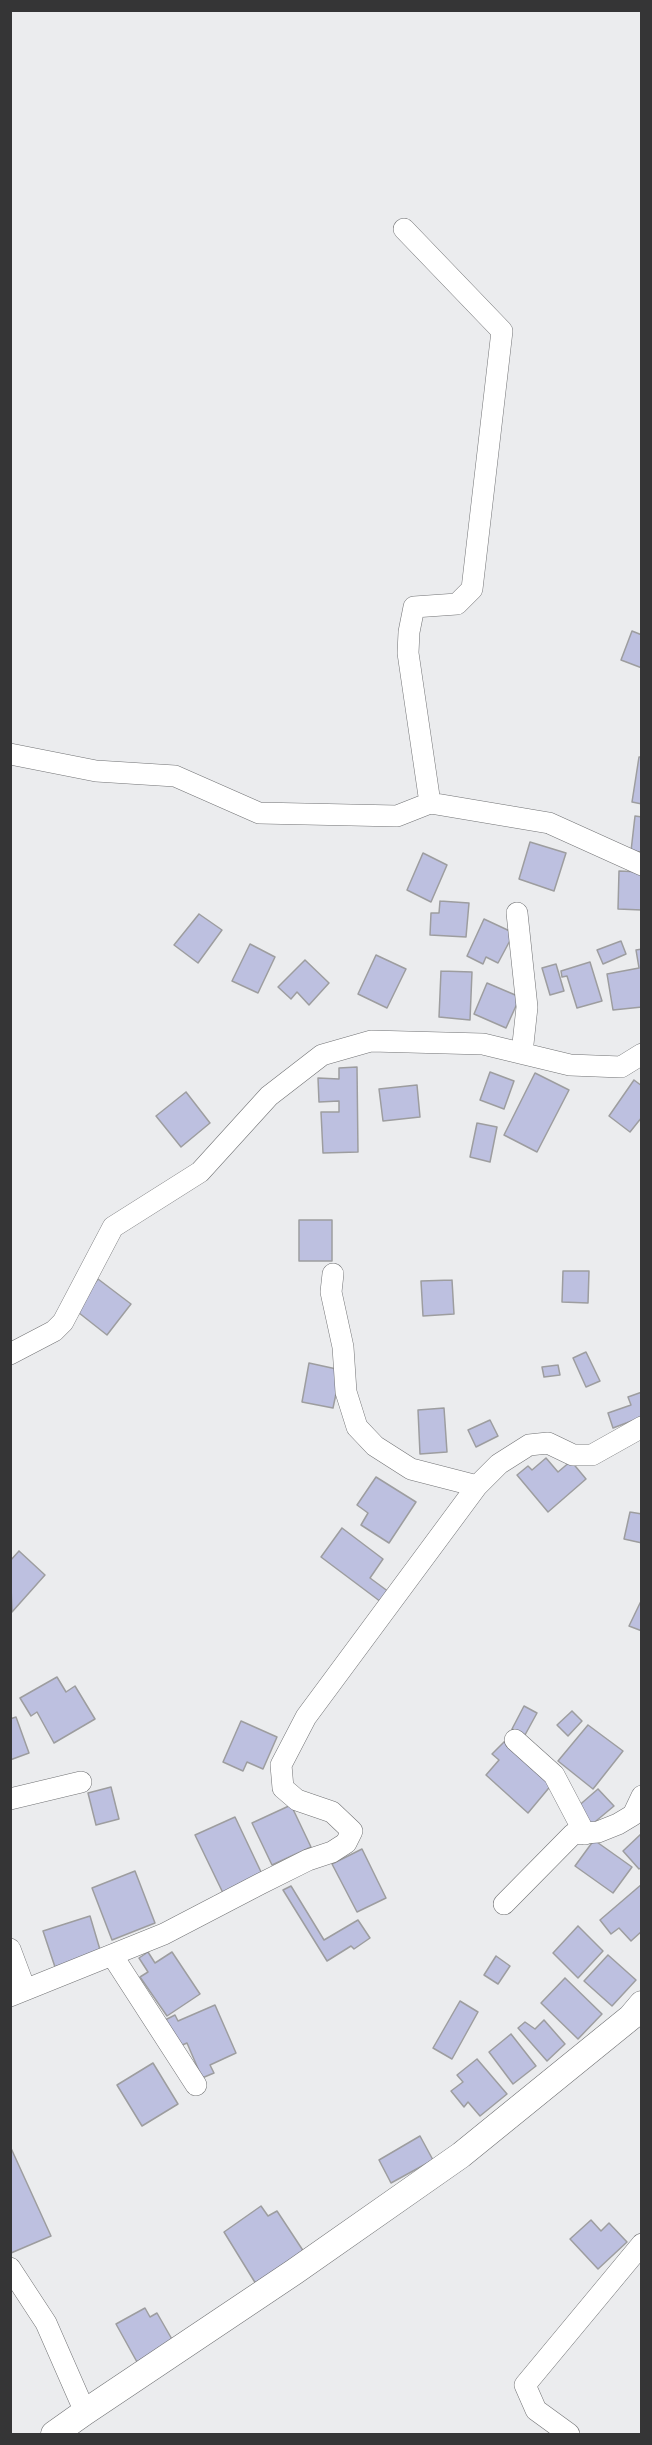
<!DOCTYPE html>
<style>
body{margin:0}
#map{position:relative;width:652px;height:2445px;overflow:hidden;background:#ebecee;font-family:Ubuntu,sans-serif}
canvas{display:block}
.frame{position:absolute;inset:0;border:12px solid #353536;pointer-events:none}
</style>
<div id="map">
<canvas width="652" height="2445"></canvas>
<div class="frame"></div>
</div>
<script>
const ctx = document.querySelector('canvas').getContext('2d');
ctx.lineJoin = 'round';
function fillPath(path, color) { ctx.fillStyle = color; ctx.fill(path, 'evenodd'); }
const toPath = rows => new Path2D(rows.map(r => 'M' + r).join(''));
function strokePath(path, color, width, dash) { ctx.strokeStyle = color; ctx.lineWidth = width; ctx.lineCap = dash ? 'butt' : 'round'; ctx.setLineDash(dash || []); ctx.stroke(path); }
const building = toPath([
 [632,631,642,635,642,668,621,660,632,631],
 [639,757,642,757,642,804,632,802,639,757],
 [635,816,642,817,642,852,631,851,635,816],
 [530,842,566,853,554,891,519,879,530,842],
 [423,853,447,865,431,902,407,890,423,853],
 [619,871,642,872,642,910,618,909,619,871],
 [440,901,469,903,466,937,430,935,431,913,439,913,440,901],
 [199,914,222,930,198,963,174,945,199,914],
 [484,919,514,933,498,963,486,957,483,964,467,956,484,919],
 [621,941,626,954,603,964,597,950,621,941],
 [250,944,275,957,258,993,232,981,250,944],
 [642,949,642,1007,613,1010,607,974,639,968,636,950,642,949],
 [376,955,406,969,387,1008,358,994,376,955],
 [305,960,329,983,309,1005,297,992,291,999,278,987,305,960],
 [590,962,602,1001,577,1008,567,976,562,977,561,971,590,962],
 [556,964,564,991,550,995,542,968,556,964],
 [441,971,472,972,470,1020,439,1017,441,971],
 [487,983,520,997,506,1028,474,1014,487,983],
 [357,1067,358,1152,323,1153,321,1112,339,1112,339,1101,319,1102,318,1078,339,1079,339,1068,357,1067],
 [490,1072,514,1081,504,1109,480,1100,490,1072],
 [535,1073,569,1090,537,1152,504,1135,535,1073],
 [634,1080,642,1086,642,1117,630,1132,609,1116,634,1080],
 [417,1085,420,1117,383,1121,379,1089,417,1085],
 [186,1092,210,1123,181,1147,156,1116,186,1092],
 [477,1123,497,1127,490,1162,470,1157,477,1123],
 [299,1220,332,1220,332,1261,299,1261,299,1220],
 [563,1271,589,1271,588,1303,562,1302,563,1271],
 [98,1279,131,1304,107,1335,74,1309,98,1279],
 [452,1280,454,1314,423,1316,421,1281,452,1280],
 [586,1352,600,1381,586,1387,573,1358,586,1352],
 [309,1363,341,1370,333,1408,302,1402,309,1363],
 [558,1365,560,1375,544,1377,542,1367,558,1365],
 [642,1392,642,1417,613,1428,608,1413,631,1405,628,1397,642,1392],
 [444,1408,447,1452,420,1454,418,1410,444,1408],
 [490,1420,498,1436,476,1447,468,1430,490,1420],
 [546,1458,558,1472,571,1461,586,1479,548,1512,517,1475,528,1466,532,1470,546,1458],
 [376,1477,416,1502,389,1543,361,1525,368,1513,357,1505,376,1477],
 [630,1512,642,1514,642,1543,624,1539,630,1512],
 [342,1528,383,1559,370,1578,389,1592,381,1602,321,1557,342,1528],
 [19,1551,45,1575,12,1612,10,1561,19,1551],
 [642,1599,642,1631,629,1626,642,1599],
 [57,1677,66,1692,75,1686,95,1719,54,1743,37,1712,31,1716,20,1698,57,1677],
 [524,1706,537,1713,525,1735,512,1729,524,1706],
 [572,1711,582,1721,568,1736,557,1725,572,1711],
 [16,1717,29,1753,10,1760,10,1719,16,1717],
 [241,1721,277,1737,263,1769,247,1762,243,1771,223,1762,241,1721],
 [588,1725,623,1751,593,1789,558,1761,588,1725],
 [506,1740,553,1783,528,1813,486,1775,499,1760,492,1754,506,1740],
 [111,1787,119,1819,96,1825,88,1793,111,1787],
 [598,1789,614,1806,590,1826,576,1808,598,1789],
 [291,1805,311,1847,272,1865,252,1823,291,1805],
 [235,1817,262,1874,223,1893,195,1835,235,1817],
 [642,1833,642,1867,639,1869,623,1851,642,1833],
 [594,1840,632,1867,613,1893,575,1866,594,1840],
 [362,1849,386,1898,357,1912,332,1864,362,1849],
 [135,1871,155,1923,112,1940,92,1888,135,1871],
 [642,1884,642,1931,631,1941,619,1928,611,1934,600,1920,642,1884],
 [291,1886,324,1940,358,1920,370,1938,354,1949,351,1946,327,1961,283,1890,291,1886],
 [90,1916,101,1953,55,1967,43,1931,90,1916],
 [578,1926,603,1951,578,1978,553,1953,578,1926],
 [148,1952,155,1963,172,1952,200,1994,167,2016,140,1977,148,1972,139,1958,148,1952],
 [608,1955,636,1980,612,2006,584,1981,608,1955],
 [496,1956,510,1966,498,1984,484,1975,496,1956],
 [565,1978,602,2014,578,2039,541,2003,565,1978],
 [460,2001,478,2012,452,2059,433,2048,460,2001],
 [215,2005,236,2053,210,2065,214,2073,202,2078,187,2043,175,2048,163,2021,175,2015,178,2021,215,2005],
 [544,2020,565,2044,547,2061,518,2028,525,2022,535,2029,544,2020],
 [511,2034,536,2066,513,2084,489,2052,511,2034],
 [477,2059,507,2094,480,2116,468,2102,464,2107,451,2091,463,2082,457,2075,477,2059],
 [153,2063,178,2104,142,2126,117,2085,153,2063],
 [420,2136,433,2160,391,2183,379,2160,420,2136],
 [10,2146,51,2236,11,2253,10,2253,10,2146],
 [261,2206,268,2216,277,2211,304,2252,256,2284,224,2232,261,2206],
 [591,2220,601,2231,609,2223,627,2242,598,2269,570,2239,591,2220],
 [145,2308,150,2317,157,2313,173,2341,137,2362,116,2324,145,2308]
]);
const minor = toPath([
 [404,229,502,331,472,589,457,604,414,607,409,632,408,653,430,803],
 [10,754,96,771,175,776,259,813,397,816,430,803,549,823,642,865],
 [517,913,527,1007,522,1053],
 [333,1274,331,1292,343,1347,346,1392,357,1427,375,1446,411,1469,477,1486],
 [10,1354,54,1331,63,1322,113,1227,200,1172,269,1096,322,1055,371,1041,483,1044,570,1065,621,1067,642,1054],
 [515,1740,554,1775,585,1834],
 [10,1799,81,1782],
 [504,1904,573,1834,598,1832,618,1824,633,1815,642,1796],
 [10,1949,25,1989],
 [112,1955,196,2085],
 [10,1996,164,1934,260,1884,308,1860,332,1852,346,1843,352,1831,332,1812,297,1800,283,1788,281,1765,306,1717,477,1486,499,1464,529,1445,548,1443,573,1455,592,1455,642,1427],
 [10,2268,46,2323,85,2412],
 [569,2434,536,2410,525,2385,642,2244]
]);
const tertiary = toPath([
 [54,2434,85,2412,294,2272,461,2155,631,2017,642,2004]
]);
fillPath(building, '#bdc0e0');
strokePath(building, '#9d9d9f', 1.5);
strokePath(minor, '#717274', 22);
strokePath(tertiary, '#717274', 27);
strokePath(minor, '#fff', 21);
strokePath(tertiary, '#fff', 26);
</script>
